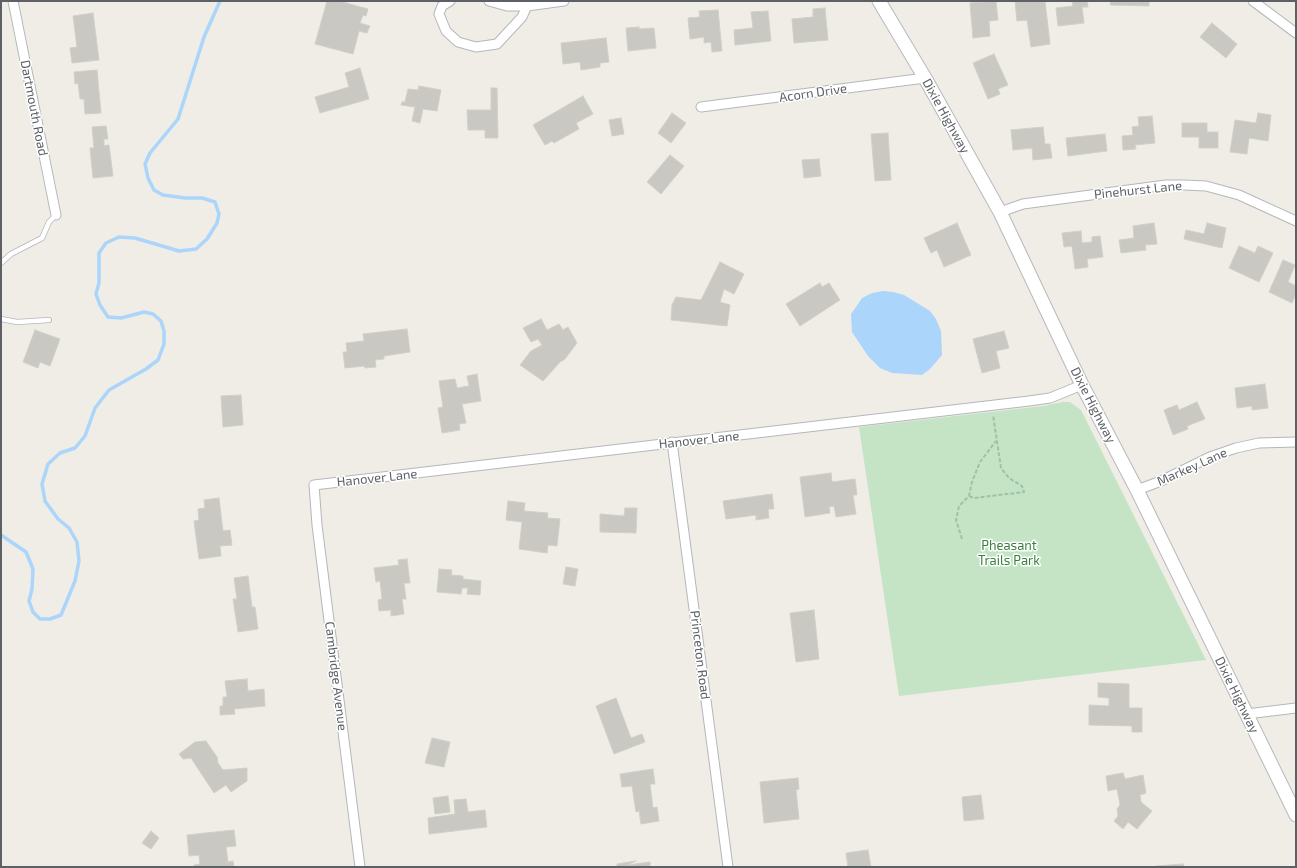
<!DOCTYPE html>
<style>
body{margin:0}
#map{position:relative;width:1297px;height:868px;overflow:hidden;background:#efede6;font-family:"Exo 2",sans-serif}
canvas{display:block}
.frame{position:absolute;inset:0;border:2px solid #5d6065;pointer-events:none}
</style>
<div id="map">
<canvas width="1297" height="868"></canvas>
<div class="frame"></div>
</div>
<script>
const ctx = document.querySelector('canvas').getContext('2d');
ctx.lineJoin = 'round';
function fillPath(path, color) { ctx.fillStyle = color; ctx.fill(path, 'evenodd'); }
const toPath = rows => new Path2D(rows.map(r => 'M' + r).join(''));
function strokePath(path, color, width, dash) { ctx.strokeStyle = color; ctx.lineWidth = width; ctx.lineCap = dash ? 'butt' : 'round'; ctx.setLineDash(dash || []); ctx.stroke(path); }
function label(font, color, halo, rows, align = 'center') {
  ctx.font = font + ' "Exo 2",sans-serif'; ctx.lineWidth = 3; ctx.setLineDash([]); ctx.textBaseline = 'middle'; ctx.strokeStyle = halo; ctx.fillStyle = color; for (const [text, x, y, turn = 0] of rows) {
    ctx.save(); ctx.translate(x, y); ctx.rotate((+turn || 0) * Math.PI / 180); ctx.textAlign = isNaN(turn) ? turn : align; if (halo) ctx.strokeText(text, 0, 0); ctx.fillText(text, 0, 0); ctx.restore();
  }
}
const green = toPath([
 [1063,402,1070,402,1081,410,1206,660,899,696,859,427,1043,406]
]);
const water = toPath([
 [883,291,893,292,904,295,930,311,936,319,941,331,942,355,930,369,922,375,892,373,880,368,868,356,852,332,851,314,856,307,862,298,872,293]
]);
const stream = toPath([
 [1,535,26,552,33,569,32,589,29,601,33,612,40,619,50,619,61,615,75,581,79,561,77,542,69,528,58,519,45,501,42,484,48,464,60,453,75,448,85,436,95,408,109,390,146,369,158,360,164,344,164,331,161,321,153,314,144,312,121,318,108,317,100,305,96,294,99,283,99,253,106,243,119,237,135,238,179,251,196,249,207,239,217,223,219,214,215,202,202,198,185,198,163,195,154,190,148,178,145,164,150,153,178,119,204,37,220,1]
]);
const building = toPath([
 [327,1,339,1,368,9,366,16,363,15,360,23,370,26,367,33,359,31,353,54,315,44,327,1],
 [996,1,998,20,989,21,990,36,973,38,970,3,996,1],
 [1015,1,1045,1,1050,44,1031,47,1027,20,1017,21,1015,1],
 [1072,1,1087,1,1088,7,1082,7,1084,23,1058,26,1056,8,1073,6,1072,1],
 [1111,1,1149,1,1149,6,1110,5,1111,1],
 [825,8,828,40,794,43,792,19,813,17,813,9,825,8],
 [718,10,722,51,712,52,711,42,704,43,704,37,690,39,688,18,700,17,699,11,718,10],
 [768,11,771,41,735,45,734,30,753,28,751,12,768,11],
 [93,13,99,60,72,63,70,48,77,47,73,16,93,13],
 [1212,23,1237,44,1226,58,1200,37,1212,23],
 [639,27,639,29,654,28,656,48,628,51,626,28,639,27],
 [606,38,609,62,600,63,600,67,581,70,580,62,563,64,561,43,606,38],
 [994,54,1008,85,998,89,1000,94,988,99,973,63,994,54],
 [360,68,369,99,320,113,315,97,349,87,345,73,360,68],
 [97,70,101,113,85,114,84,99,80,99,78,83,75,84,74,72,97,70],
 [419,86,441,90,437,111,423,109,420,123,412,121,415,107,401,105,402,102,405,102,408,89,418,90,419,86],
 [491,88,497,88,498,138,485,138,485,130,468,130,467,110,491,110,491,88],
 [583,96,593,114,576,123,579,129,554,143,552,141,545,145,533,125,583,96],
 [672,113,686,123,671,143,658,133,672,113],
 [1258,113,1271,115,1268,141,1249,138,1247,154,1230,152,1235,120,1256,123,1258,113],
 [1152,116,1155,143,1135,145,1136,149,1123,150,1122,136,1133,135,1132,127,1139,126,1138,117,1152,116],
 [621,118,624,134,612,136,609,120,621,118],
 [1182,123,1207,123,1207,132,1218,132,1218,148,1199,148,1199,137,1182,137,1182,123],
 [106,126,108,139,104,139,104,146,109,145,113,176,93,178,90,148,94,148,92,127,106,126],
 [1043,127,1045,144,1050,144,1052,158,1033,160,1032,148,1013,150,1011,130,1043,127],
 [888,133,891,180,875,181,871,134,888,133],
 [1105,134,1107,151,1068,156,1066,138,1105,134],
 [670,155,684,166,661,194,647,182,670,155],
 [819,159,821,176,804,178,802,160,819,159],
 [957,223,971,255,944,267,937,250,931,253,924,238,957,223],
 [1154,223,1157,244,1145,245,1146,250,1121,253,1119,240,1134,238,1133,226,1154,223],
 [1207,223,1226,228,1222,248,1184,239,1186,230,1204,234,1207,223],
 [1081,231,1082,243,1092,242,1092,237,1100,236,1103,257,1087,259,1088,267,1075,269,1072,246,1064,247,1062,233,1081,231],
 [1239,246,1255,253,1258,246,1273,253,1259,282,1229,268,1239,246],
 [1283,260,1295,265,1288,282,1296,286,1296,294,1292,303,1269,292,1283,260],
 [720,262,744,274,734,294,724,289,720,302,730,305,727,326,671,320,672,305,676,297,701,300,720,262],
 [820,283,822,287,829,283,840,300,800,326,786,304,820,283],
 [541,319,547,330,559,324,563,330,568,327,577,343,565,359,560,362,543,381,520,365,531,351,542,345,538,339,531,342,523,328,541,319],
 [407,329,410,352,384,356,384,359,375,360,376,367,365,368,364,366,345,368,343,352,347,352,346,343,364,341,363,334,407,329],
 [35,330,60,339,50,366,40,362,38,368,23,362,35,330],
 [1004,331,1009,348,996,351,1000,368,982,373,973,339,1004,331],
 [477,374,481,401,462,404,466,423,459,424,460,430,442,433,438,408,443,407,439,381,455,379,457,388,469,386,467,376,477,374],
 [1265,384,1268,408,1252,410,1252,406,1237,408,1235,388,1265,384],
 [241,395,243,425,223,427,221,396,241,395],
 [1197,402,1205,419,1187,426,1188,429,1173,435,1164,410,1177,405,1179,410,1197,402],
 [831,473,832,482,855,479,857,495,853,495,856,514,836,517,834,506,829,507,830,513,805,517,800,477,831,473],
 [772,494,774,509,768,509,769,518,756,520,756,515,726,519,723,501,772,494],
 [219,498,223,531,230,530,232,545,220,546,221,556,199,559,194,521,199,520,198,509,205,508,204,500,219,498],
 [508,501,525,503,524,511,548,513,547,518,560,519,557,546,548,545,547,553,519,549,522,522,506,520,508,501],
 [625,508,637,508,636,533,600,532,600,514,624,516,625,508],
 [407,559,410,583,404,583,406,599,402,599,404,614,391,616,391,610,379,611,378,600,382,599,380,581,376,582,374,568,399,565,398,560,407,559],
 [566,567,578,569,575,586,563,584,566,567],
 [439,569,452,570,451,575,463,576,463,579,481,581,480,595,467,594,468,588,462,588,461,594,437,592,439,569],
 [248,576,252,607,255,607,258,629,238,632,233,599,237,599,234,578,248,576],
 [814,610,819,659,796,662,790,613,814,610],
 [247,679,248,691,264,689,265,706,234,709,235,714,220,715,220,706,223,706,223,697,227,697,225,681,247,679],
 [1098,683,1129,684,1129,708,1142,708,1142,732,1132,732,1132,726,1089,725,1089,705,1109,706,1109,698,1098,697,1098,683],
 [616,698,631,738,642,734,645,742,614,754,596,706,616,698],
 [432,738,450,742,444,767,425,763,432,738],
 [206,741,217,757,218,763,223,770,247,768,247,781,231,792,226,785,214,793,191,758,183,759,179,754,195,742,206,741],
 [653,769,655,784,650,784,653,808,657,807,659,821,641,824,639,811,636,812,632,786,622,787,620,774,653,769],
 [1123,773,1125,779,1143,775,1146,793,1140,795,1141,802,1152,811,1137,829,1128,822,1123,829,1114,821,1118,816,1117,809,1120,805,1117,789,1108,791,1106,776,1123,773],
 [798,778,799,789,796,790,799,819,764,823,760,782,798,778],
 [981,795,984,819,964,821,962,797,981,795],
 [448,796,450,812,435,814,433,798,448,796],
 [466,799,468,812,485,810,487,827,429,834,428,818,455,814,454,800,466,799],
 [234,830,236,846,226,847,228,862,233,861,234,867,194,867,194,865,200,864,199,855,189,856,187,835,234,830],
 [151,831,159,838,151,849,142,843,151,831],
 [868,850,871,867,848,867,846,853,868,850],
 [636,861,627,865,650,862,650,867,617,867,617,864,636,861],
 [1183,864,1184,867,1156,867,1156,866,1183,864]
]);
const path = toPath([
 [969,496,974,498,1024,492,1022,486,1009,478,1001,468,993,415],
 [962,539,956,520,959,506,969,496,972,482,980,462,996,441]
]);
const lane = toPath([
 [1,263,11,254,42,238,49,222,56,215],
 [1,319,17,322,49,320]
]);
const street = toPath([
 [13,1,56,215],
 [450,1,442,6,439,14,446,31,458,42,476,47,497,44,522,17,527,6],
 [489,1,507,6,527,6,564,1],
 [1253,1,1296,33],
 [701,107,925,78],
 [1000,212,1023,204,1166,185,1184,185,1206,186,1239,195,1296,221],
 [672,442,728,867],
 [1137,490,1161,481,1210,457,1236,448,1259,443,1296,442],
 [1247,714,1296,708],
 [360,867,317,525,314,485,1029,401,1050,398,1082,385]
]);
const secondary = toPath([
 [879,1,925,78,1000,212,1082,385,1137,490,1296,815]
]);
const streetNames = [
 ["Acorn Drive",813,93,-8],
 ["Dartmouth Road",34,108,79],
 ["Dixie Highway",946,116,61],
 ["Pinehurst Lane",1138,190,-6],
 ["Dixie Highway",1093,405,63],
 ["Hanover Lane",699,440,-6],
 ["Markey Lane",1192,467,-24],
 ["Hanover Lane",377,478,-6],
 ["Princeton Road",700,655,83],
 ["Cambridge Avenue",336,676,83],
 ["Dixie Highway",1237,695,64]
];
const parkNames = [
 ["Pheasant",1009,546],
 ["Trails Park",1009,561]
];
fillPath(green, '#c4e4c5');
fillPath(water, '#abd5fa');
strokePath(stream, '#abd5fa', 3.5);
fillPath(building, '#cac8c2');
strokePath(building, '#d3cfc4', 1);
strokePath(lane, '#b6b7bb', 6);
strokePath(street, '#b6b7bb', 11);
strokePath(secondary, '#b7b9be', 15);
strokePath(path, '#9cc2a8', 2, [4, 2]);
strokePath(lane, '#fff', 4.5);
strokePath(street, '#fff', 9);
strokePath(secondary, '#fff', 13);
label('13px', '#5d6065', '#fff', streetNames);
label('13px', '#3a8040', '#fff', parkNames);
</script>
